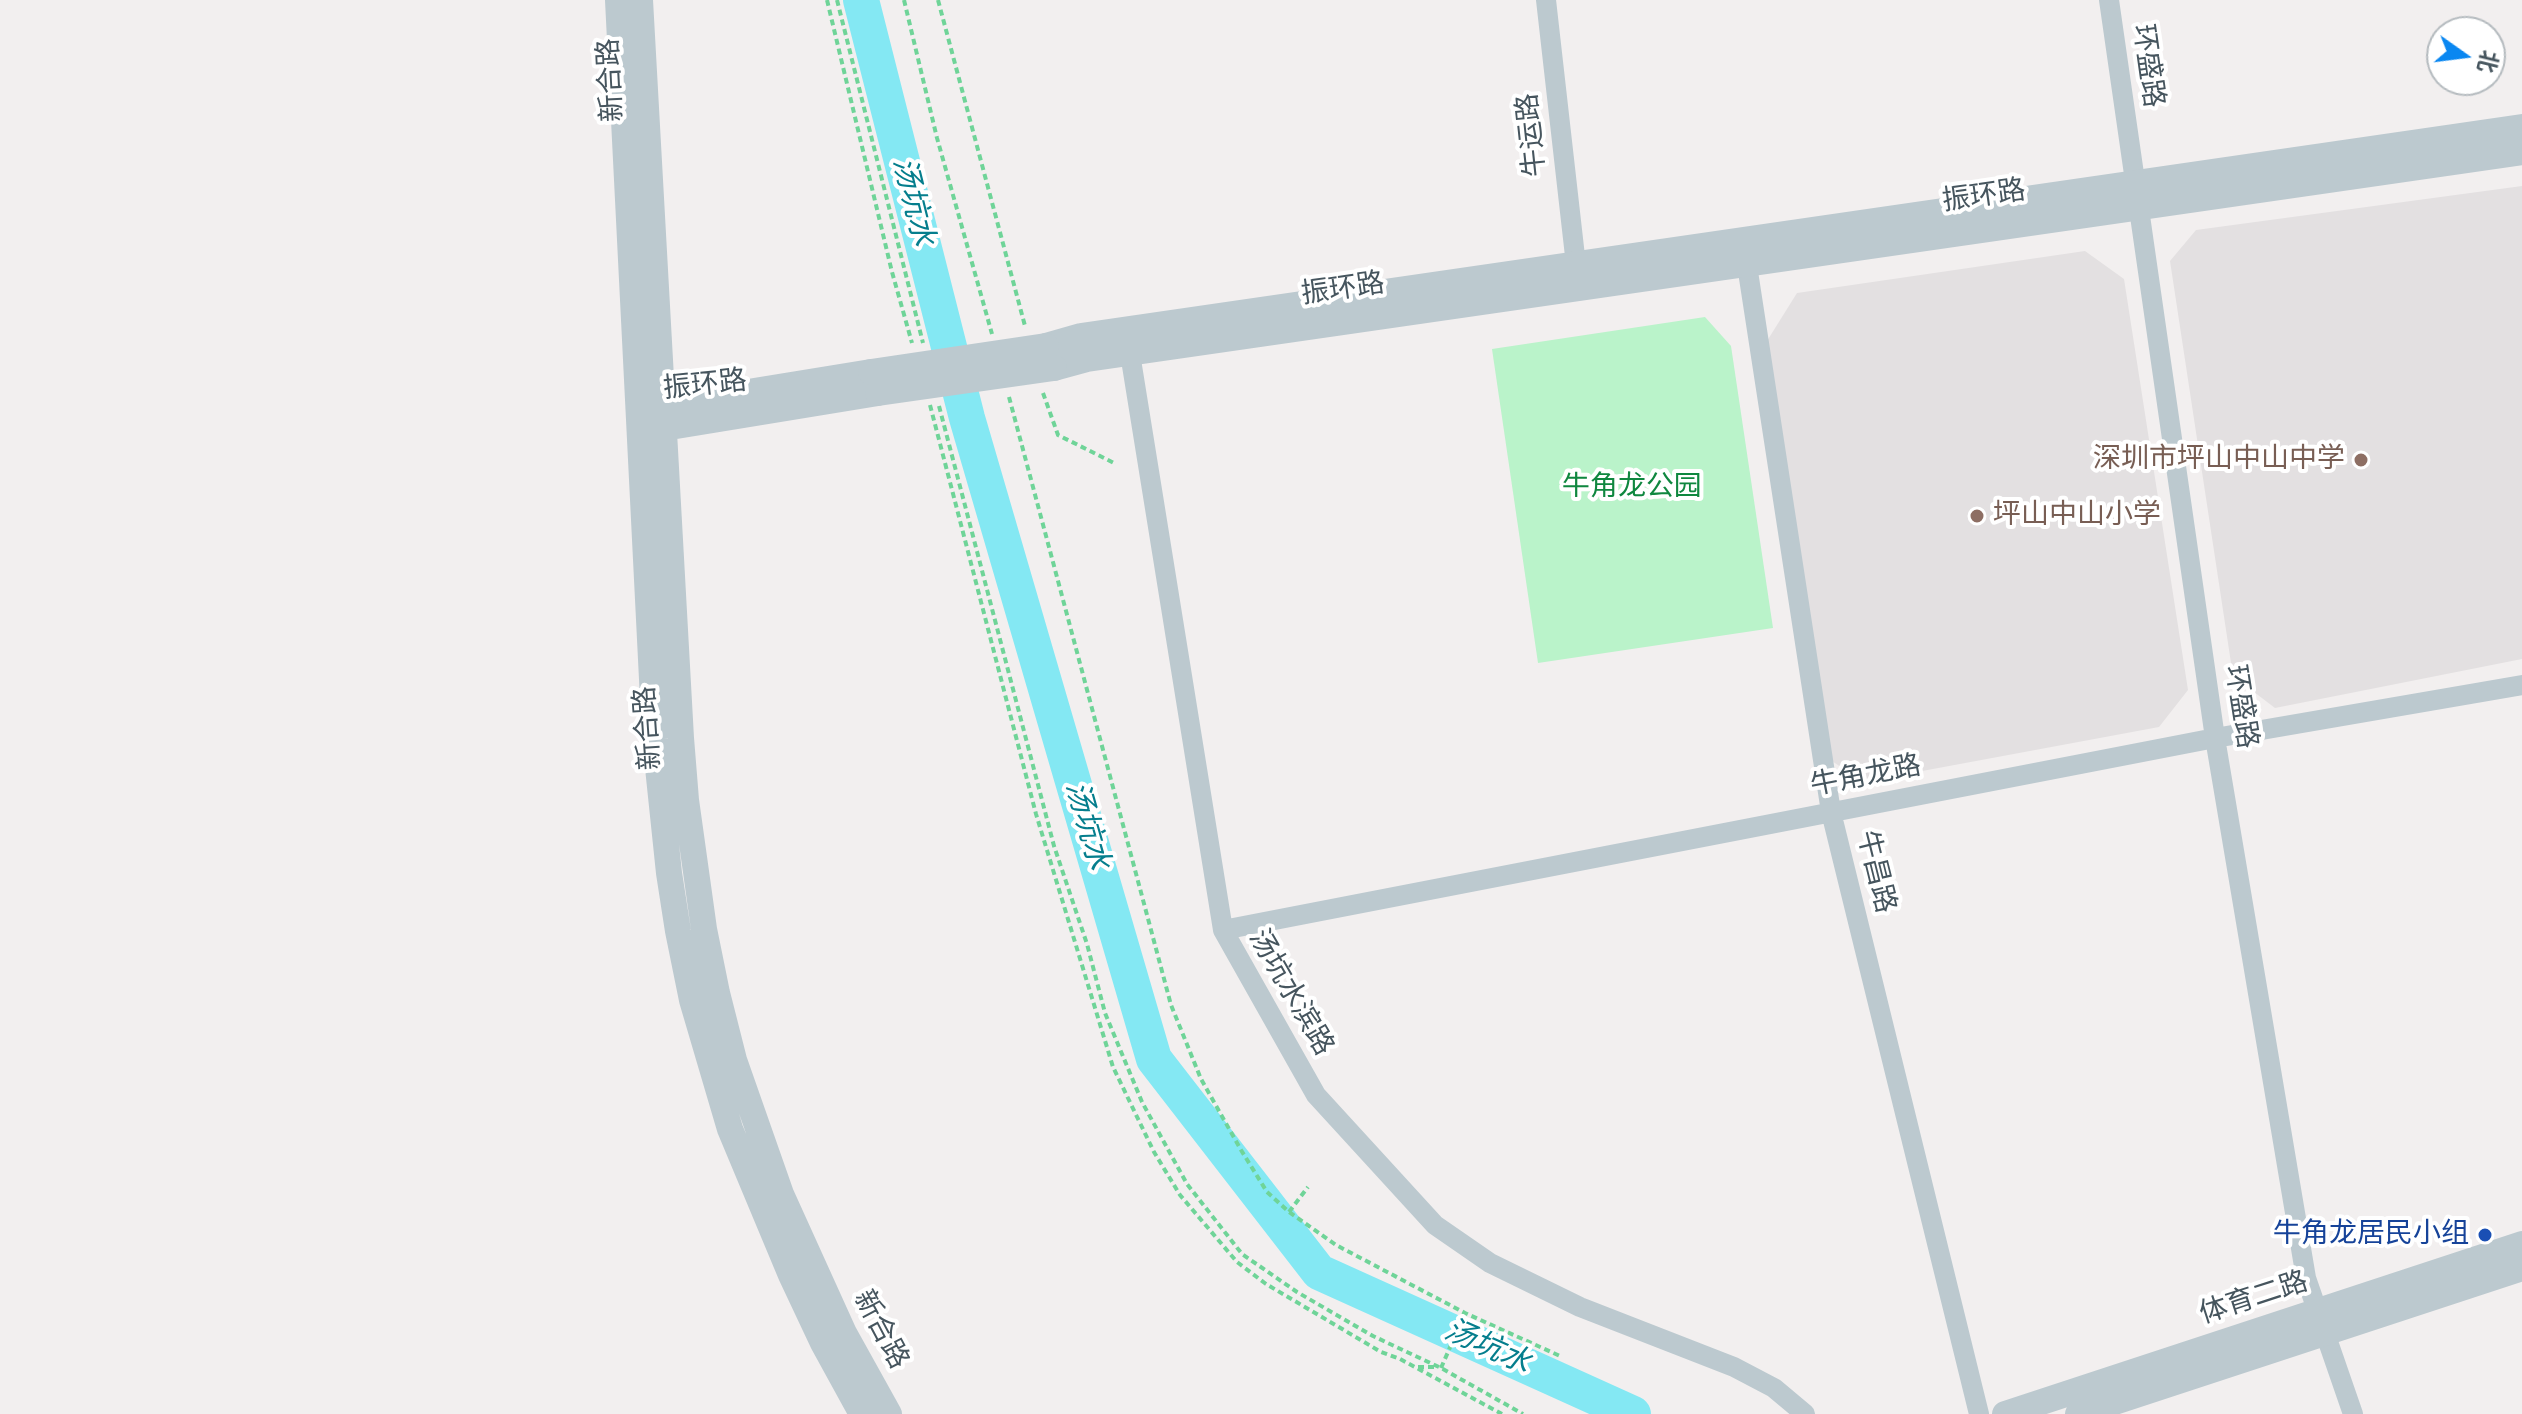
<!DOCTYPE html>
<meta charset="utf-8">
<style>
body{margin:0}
#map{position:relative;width:2522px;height:1414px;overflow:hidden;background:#f2efef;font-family:Poppins,"Noto Sans SC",sans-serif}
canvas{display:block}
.north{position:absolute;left:2426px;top:16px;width:80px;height:80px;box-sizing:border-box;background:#fff;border:2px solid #b5bbbf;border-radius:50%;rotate:104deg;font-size:22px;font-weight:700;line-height:32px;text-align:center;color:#46555e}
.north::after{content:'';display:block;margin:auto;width:28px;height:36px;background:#0a87f1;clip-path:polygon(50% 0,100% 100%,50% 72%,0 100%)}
</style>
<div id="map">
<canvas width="2522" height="1414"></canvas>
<div class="north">北</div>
</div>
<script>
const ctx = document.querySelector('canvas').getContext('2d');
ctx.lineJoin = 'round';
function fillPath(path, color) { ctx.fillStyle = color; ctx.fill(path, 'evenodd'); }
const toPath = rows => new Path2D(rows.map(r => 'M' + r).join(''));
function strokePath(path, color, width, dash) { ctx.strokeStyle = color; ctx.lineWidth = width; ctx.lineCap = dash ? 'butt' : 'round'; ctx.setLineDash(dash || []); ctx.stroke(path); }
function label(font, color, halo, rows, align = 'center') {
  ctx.font = font + ' Poppins,"Noto Sans SC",sans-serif'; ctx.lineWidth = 8; ctx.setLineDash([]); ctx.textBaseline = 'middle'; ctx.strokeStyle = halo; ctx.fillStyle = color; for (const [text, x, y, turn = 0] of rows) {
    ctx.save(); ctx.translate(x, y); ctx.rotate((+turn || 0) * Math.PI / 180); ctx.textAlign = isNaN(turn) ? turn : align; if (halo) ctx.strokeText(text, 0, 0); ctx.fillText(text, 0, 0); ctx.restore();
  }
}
const education = toPath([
 [2522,186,2522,659,2275,708,2233,676,2170,261,2196,230],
 [2085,251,2124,279,2188,690,2159,727,1863,782,1829,759,1767,341,1797,293]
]);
const green = toPath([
 [1705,317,1731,346,1773,628,1538,663,1492,349]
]);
const river = toPath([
 [861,0,967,418,1154,1059,1319,1272,1633,1414]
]);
const path = toPath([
 [827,0,892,272,912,343],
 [837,0,923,343],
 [904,0,937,138,992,334],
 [938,0,1025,326],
 [1043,393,1058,435,1114,463],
 [1009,397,1171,1005,1201,1079,1241,1150,1267,1192,1289,1212,1336,1245,1465,1313,1560,1356],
 [930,405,1036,814,1113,1067,1154,1152,1180,1195,1237,1262,1266,1284,1381,1352,1400,1359,1502,1414],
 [939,406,1054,846,1087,944,1105,1013,1142,1102,1187,1184,1242,1254,1297,1292,1373,1336,1441,1368,1523,1414],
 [1289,1212,1308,1187],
 [1418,1367,1437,1367],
 [1441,1368,1465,1313]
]);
const minor = toPath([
 [1546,0,1576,265],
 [2109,0,2215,738,2306,1278,2353,1414],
 [1745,252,1831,812,1979,1414],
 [1128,341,1223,930,1316,1095,1435,1225,1490,1263,1580,1307,1734,1367,1774,1388,1805,1414],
 [1223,930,2215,738,2522,685]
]);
const tertiary = toPath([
 [618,0,655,739,669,873,678,931,692,1000,730,1129,791,1275,823,1343,862,1414],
 [640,0,681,738,686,800,704,929,717,993,734,1060,781,1194,844,1333,889,1414],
 [1046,346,1081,336,2522,127],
 [1054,368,1087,359,2522,152],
 [647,414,662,406,871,372],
 [650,423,664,428,878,393],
 [2005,1414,2522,1244],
 [2078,1414,2522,1268]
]);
const tertiaryBridge = toPath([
 [871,372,1046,346],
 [878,393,1054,368]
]);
const markers = [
 [2361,460,8,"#8d6e63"],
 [1977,516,8,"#8d6e63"],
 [2485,1235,8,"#1a4fb4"]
];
const streetNames = [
 ["环盛路",2147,66,82],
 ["新合路",612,80,-93],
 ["牛运路",1533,135,-96],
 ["振环路",1984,197,-8],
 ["振环路",1343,290,-8],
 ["振环路",705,386,-6],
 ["环盛路",2240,707,81],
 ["新合路",649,728,-94],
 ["牛角龙路",1866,777,-11],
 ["牛昌路",1875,872,76],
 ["汤坑水滨路",1290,993,60],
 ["体育二路",2254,1299,-18],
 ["新合路",880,1330,62]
];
const educationNames = [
 ["深圳市坪山中山中学",2345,460],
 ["坪山中山小学",1993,516,"left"]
];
const parkNames = [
 ["牛角龙公园",1632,488]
];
const transitNames = [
 ["牛角龙居民小组",2469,1235]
];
const waterNames = [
 ["汤坑水",912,202,76],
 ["汤坑水",1086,826,74],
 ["汤坑水",1487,1348,24]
];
fillPath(education, '#e3e0e1');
fillPath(green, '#baf3ca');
strokePath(river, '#84e8f3', 36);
strokePath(path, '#6fd498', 4, [6, 4]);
strokePath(minor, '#bcc9cf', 20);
strokePath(tertiary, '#bcc9cf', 26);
strokePath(tertiaryBridge, '#bcc9cf', 26);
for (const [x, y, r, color] of markers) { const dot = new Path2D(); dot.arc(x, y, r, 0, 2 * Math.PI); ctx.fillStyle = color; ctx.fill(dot); strokePath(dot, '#fff', 3); }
label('28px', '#46555e', '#fff', streetNames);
label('28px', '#785e54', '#fff', educationNames, 'right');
label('28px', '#0f873f', '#fff', parkNames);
label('28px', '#164399', '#fff', transitNames, 'right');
label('italic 30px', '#057e8d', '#fff', waterNames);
</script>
